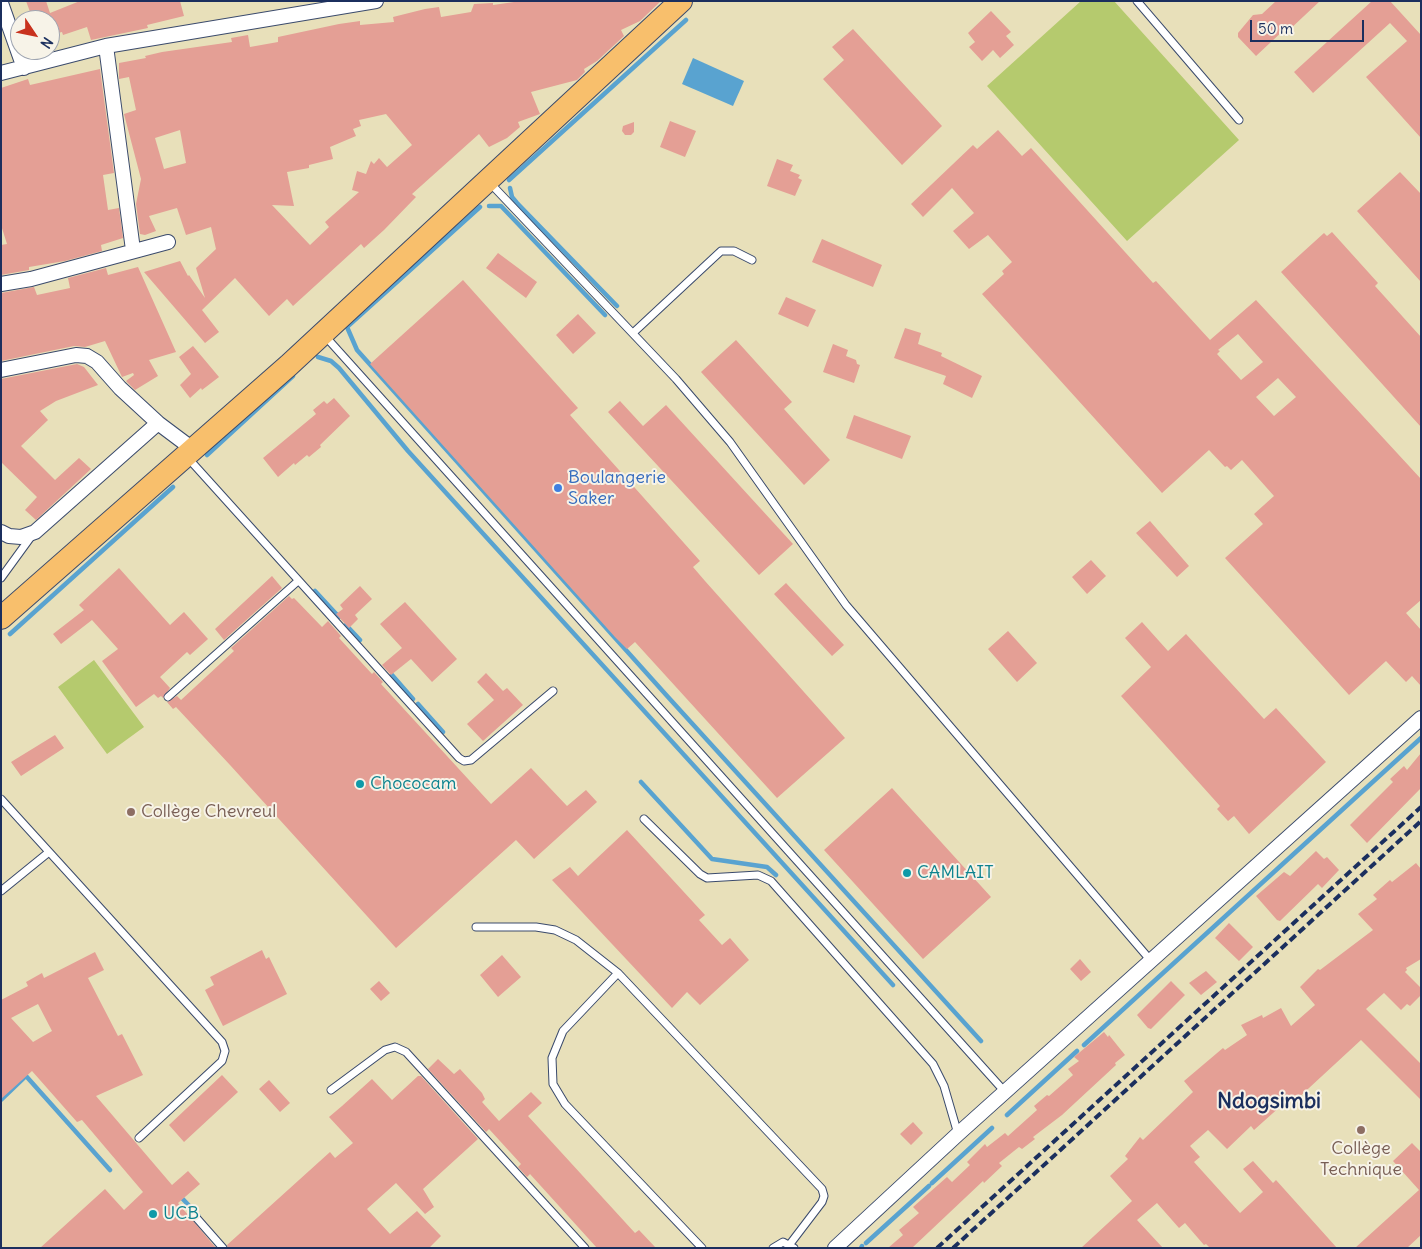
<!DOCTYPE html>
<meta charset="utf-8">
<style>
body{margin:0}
#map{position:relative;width:1422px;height:1249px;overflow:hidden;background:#e8e0ba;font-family:Delius,sans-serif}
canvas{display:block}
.frame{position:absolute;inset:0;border:2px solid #1b2f5e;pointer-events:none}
.north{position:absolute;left:10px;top:10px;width:50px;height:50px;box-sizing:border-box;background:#f7f3e8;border:1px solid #9fa5b1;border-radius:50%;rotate:124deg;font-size:14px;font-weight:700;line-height:20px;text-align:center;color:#1b2f5e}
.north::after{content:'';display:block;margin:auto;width:18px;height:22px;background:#c8321e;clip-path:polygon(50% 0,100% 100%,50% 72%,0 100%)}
.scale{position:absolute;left:1250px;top:20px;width:114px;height:22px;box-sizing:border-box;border:2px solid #1b2f5e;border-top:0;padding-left:6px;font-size:15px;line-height:18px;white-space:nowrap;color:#1b2f5e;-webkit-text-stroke:4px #f7f3e8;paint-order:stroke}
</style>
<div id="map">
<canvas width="1422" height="1249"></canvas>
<div class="frame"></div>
<div class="north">N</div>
<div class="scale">50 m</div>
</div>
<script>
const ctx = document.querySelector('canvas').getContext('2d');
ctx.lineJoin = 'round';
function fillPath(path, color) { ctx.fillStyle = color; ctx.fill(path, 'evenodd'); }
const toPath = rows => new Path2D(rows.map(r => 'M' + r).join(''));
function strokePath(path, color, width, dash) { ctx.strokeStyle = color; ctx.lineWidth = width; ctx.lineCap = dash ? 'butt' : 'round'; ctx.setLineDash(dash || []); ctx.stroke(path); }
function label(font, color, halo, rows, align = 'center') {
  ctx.font = font + ' Delius,sans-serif'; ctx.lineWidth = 4; ctx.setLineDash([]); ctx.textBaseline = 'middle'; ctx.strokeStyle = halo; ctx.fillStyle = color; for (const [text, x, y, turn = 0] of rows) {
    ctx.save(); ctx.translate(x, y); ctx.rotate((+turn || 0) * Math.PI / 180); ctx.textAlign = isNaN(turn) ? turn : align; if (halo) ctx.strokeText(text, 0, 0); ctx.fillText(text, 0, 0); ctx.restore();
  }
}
const green = toPath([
 [1081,1,1114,1,1239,140,1127,241,987,86],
 [94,660,144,727,107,754,58,687]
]);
const water = toPath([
 [693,58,744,81,733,106,682,84]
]);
const stream = toPath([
 [509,180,686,20],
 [510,188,512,197,517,203,617,306],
 [489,206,501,206,605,315],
 [480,207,347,327,357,350,668,697,981,1041],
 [318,357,331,361,339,368,408,451,893,985],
 [207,455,293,376],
 [315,591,339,617],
 [346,625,360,640],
 [10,634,173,487],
 [392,675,413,699],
 [418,704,443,732],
 [641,782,712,859,767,867,776,875],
 [1084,1045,1421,738],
 [1,1100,26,1076,110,1170],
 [1007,1115,1077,1051],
 [932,1183,992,1128],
 [179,1195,198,1215],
 [866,1243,929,1186],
 [861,1248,862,1246]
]);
const building = toPath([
 [26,1,46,1,50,13,80,1,180,1,184,16,147,25,148,28,91,40,87,27,63,35,62,32,50,35,50,20,33,20],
 [521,1,661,1,640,21,621,30,624,36,597,61,584,69,585,72,577,80,531,92,540,114,518,122,520,127,507,138,489,147,479,134,412,194,416,197,384,230,364,248,361,244,293,306,287,299,269,316,235,278,202,310,219,332,205,343,144,272,180,261,188,276,189,275,205,298,196,268,216,249,211,227,186,235,177,208,149,216,156,231,145,235,140,234,136,204,141,179,124,114,136,110,129,77,119,79,119,63,146,58,145,56,162,52,232,42,231,38,248,35,250,47,278,42,278,37,339,24,360,21,360,25,394,22,393,17,425,9,439,7,441,17,471,12,474,4,493,3,493,5],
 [386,114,412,145,387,167,379,158,374,164,371,161,366,174,357,171,352,190,359,192,325,222,329,227,310,245,272,205,294,206,287,172,309,168,309,165,333,159,330,147,356,136,353,129,361,126,359,120],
 [180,130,186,163,164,169,155,138],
 [1276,1,1320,1,1288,31,1286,28,1256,56,1238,37,1238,33,1253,15,1262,14],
 [1372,1,1390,1,1421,35,1421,138,1366,77,1407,41,1390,23,1313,93,1294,72],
 [991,11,1011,32,1006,36,1014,45,1000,58,993,50,982,61,969,47,975,42,968,33],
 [853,29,942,126,902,165,823,79,844,60,832,47],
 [100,69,114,173,103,175,108,210,119,208,123,238,101,245,102,251,65,261,29,267,29,270,1,275,1,245,7,244,1,225,1,88,28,79,30,85],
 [670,121,696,131,685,157,660,147],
 [634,122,634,132,631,135,625,135,622,131,623,126],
 [998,130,1022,156,1031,148,1153,283,1156,281,1210,340,1256,300,1421,479,1421,600,1406,613,1421,630,1421,686,1412,676,1406,682,1386,661,1349,695,1225,558,1263,524,1254,514,1274,496,1242,460,1231,470,1227,466,1225,467,1209,450,1162,493,982,294,1004,274,1002,271,1012,262,988,235,969,249,953,231,974,213,952,188,923,217,911,204,973,145,977,149],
 [1238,334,1263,362,1241,380,1217,354,1220,351,1218,350],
 [1278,378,1296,397,1274,416,1256,397],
 [777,159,793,165,790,171,800,175,798,178,802,180,795,196,767,186],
 [1400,172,1421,194,1421,282,1357,211],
 [1332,232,1378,283,1375,286,1421,337,1421,427,1281,272,1324,233,1327,236],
 [822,239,882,265,873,287,812,262],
 [498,253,537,282,526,298,486,268],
 [138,267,176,352,149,360,158,376,135,390,126,381,134,375,133,373,122,377,105,341,85,347,74,346,1,361,1,293,34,287,37,295,70,288,68,278,106,268,108,275],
 [463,280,578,408,570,415,700,561,693,567,705,581,845,738,777,798,635,642,627,649,615,637,370,364],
 [786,297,816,310,808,327,778,314],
 [578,314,596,333,573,354,556,335],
 [905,328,921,333,918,344,942,353,941,356,982,376,972,398,943,384,946,376,894,358],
 [736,340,792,402,784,409,830,460,804,485,701,372],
 [833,344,848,350,846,356,856,360,857,364,860,365,854,383,823,372],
 [193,346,219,377,202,390,201,388,190,398,180,385,191,374,179,357],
 [77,364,84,367,98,385,56,401,40,411,48,420,21,446,55,480,79,458,91,469,36,520,25,510,37,497,1,462,1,379],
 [334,398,350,416,320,445,321,447,309,457,307,455,295,465,294,463,278,477,263,458,316,414,313,410,324,401,327,404],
 [620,401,643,426,666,405,793,544,759,575,608,412],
 [854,415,911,436,902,459,846,438],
 [1150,521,1189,566,1177,577,1136,533],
 [1091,560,1106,576,1087,594,1072,577],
 [119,568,170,625,184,612,208,639,190,655,187,652,160,677,170,688,163,698,161,696,158,698,154,694,136,707,102,661,118,649,92,620,61,644,53,634,84,610,79,605],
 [272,576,282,588,224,640,215,629],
 [786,583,844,645,832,656,774,594],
 [360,586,372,599,355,615,358,619,349,628,336,614,343,609,340,605],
 [289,596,292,599,294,598,322,627,328,621,341,636,339,638,372,674,374,672,383,682,381,684,491,804,531,768,567,806,586,790,597,802,534,859,516,840,396,948,230,765,176,707,173,709,167,702,177,696,181,700,234,651,231,648],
 [405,602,457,659,432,682,411,659,391,675,382,665,402,648,380,624],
 [1142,622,1168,651,1186,634,1264,719,1276,708,1326,762,1249,834,1234,816,1228,821,1217,809,1220,806,1121,696,1151,667,1125,638],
 [1008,631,1037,663,1017,682,988,649],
 [486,673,503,691,507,688,523,705,483,741,467,724,494,700,477,682],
 [55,735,64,748,21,776,11,762],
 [1421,753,1421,788,1367,843,1350,825,1393,782,1390,779,1404,766,1407,770],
 [892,788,991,897,923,959,824,850],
 [627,830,705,915,699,920,722,945,730,938,749,960,700,1005,687,992,672,1008,552,880,570,867,578,876],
 [1316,851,1324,859,1327,857,1339,870,1322,888,1318,884,1280,921,1277,920,1256,896,1284,872,1290,876],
 [1416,863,1421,869,1421,959,1406,968,1407,970,1405,972,1421,988,1421,995,1410,1006,1407,1004,1401,1010,1384,993,1366,1009,1421,1064,1421,1100,1361,1040,1296,1100,1292,1096,1254,1130,1251,1126,1227,1149,1208,1130,1190,1146,1200,1157,1194,1162,1240,1213,1263,1192,1243,1169,1253,1161,1273,1183,1276,1180,1337,1248,1210,1248,1206,1244,1204,1245,1185,1223,1179,1228,1157,1203,1137,1220,1163,1248,1081,1248,1132,1201,1110,1176,1128,1159,1125,1156,1140,1137,1143,1140,1193,1092,1184,1081,1223,1048,1225,1050,1247,1035,1241,1025,1262,1015,1263,1018,1281,1008,1291,1026,1315,1005,1300,987,1318,969,1320,970,1373,930,1358,914,1377,899,1373,895,1390,880,1392,882],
 [1229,923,1253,947,1239,961,1215,938],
 [262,950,266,959,269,957,287,994,223,1026,205,990,214,985,210,977],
 [95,952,104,970,88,978,118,1036,122,1034,143,1075,96,1096,172,1185,188,1171,200,1184,178,1203,216,1248,40,1248,105,1189,124,1210,143,1192,82,1120,77,1122,32,1071,1,1099,1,1000,28,986,26,982,42,973,44,978],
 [38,1004,52,1031,33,1042,11,1018],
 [502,955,521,977,498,997,480,975],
 [1080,959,1091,972,1081,981,1070,969],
 [1206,971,1217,982,1201,995,1189,983],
 [379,981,390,993,381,1001,370,989],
 [1171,981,1185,995,1151,1029,1148,1028,1137,1015],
 [1104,1032,1108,1037,1109,1035,1125,1055,1115,1063,1116,1065,1062,1115,1033,1137,1035,1139,1022,1149,1019,1147,999,1163,1002,1166,984,1183,983,1181,912,1248,888,1248,903,1235,899,1230,919,1213,913,1207,947,1177,952,1182,970,1165,967,1162,985,1144,987,1147,1005,1133,1008,1136,1037,1110,1034,1106,1047,1095,1049,1096,1073,1075,1068,1069,1079,1061,1074,1057],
 [438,1059,454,1074,460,1069,482,1093,485,1099,482,1102,499,1121,531,1092,542,1103,528,1116,635,1233,639,1230,656,1248,597,1248,530,1174,527,1177,518,1167,521,1164,489,1129,486,1132,428,1069],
 [222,1075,238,1092,184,1142,169,1125],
 [418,1076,421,1076,478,1139,423,1189,434,1207,425,1214,396,1183,367,1209,390,1234,417,1211,441,1236,429,1248,228,1248,227,1245,330,1152,335,1158,353,1143,329,1117,342,1106,372,1079,392,1100],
 [269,1080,290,1103,280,1112,259,1089],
 [913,1122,923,1133,911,1145,900,1134],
 [1412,1143,1421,1152,1421,1235,1407,1248,1355,1248,1419,1190,1393,1161]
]);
const lane = toPath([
 [1137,1,1239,120],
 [490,183,676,379,730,442,846,605,1152,962],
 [633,333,721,251,734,251,752,260],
 [325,336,1005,1092],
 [188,458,459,758,464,761,471,760,553,691],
 [1,578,33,534],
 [168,697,298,581],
 [1,799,222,1042,225,1051,222,1061,139,1138],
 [644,819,700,874,707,878,758,875,771,881,933,1064,944,1086,958,1134],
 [1,891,49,852],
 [476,927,536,927,555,930,576,940,618,973,822,1189,824,1196,822,1202,790,1244],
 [618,973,563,1031,552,1058,553,1084,565,1104,702,1248],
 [331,1090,385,1050,395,1047,406,1052,585,1248],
 [193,1214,223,1248],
 [773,1248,783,1242,794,1248]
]);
const street = toPath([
 [1,3,24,68],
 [106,46,133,250],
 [1,73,106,46,376,1],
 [1,284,31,279,168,242],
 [1,370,76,355,87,356,97,362,120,388,158,423,194,450],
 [1,532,9,536,21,537,35,532,158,423],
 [835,1248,958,1134,1421,718]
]);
const primary = toPath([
 [1,618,289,365,681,1]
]);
const rail = toPath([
 [937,1248,1421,807],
 [953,1248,1421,821]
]);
const markers = [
 [558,488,5,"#3f7fe0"],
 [360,784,5,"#0f9aa8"],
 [131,812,5,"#8d6e63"],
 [907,873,5,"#0f9aa8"],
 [1361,1130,5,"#8d6e63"],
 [153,1214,5,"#0f9aa8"]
];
const shopNames = [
 ["Boulangerie",568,478],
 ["Saker",568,499]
];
const cultureNames = [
 ["Chococam",370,784],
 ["CAMLAIT",917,873],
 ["UCB",163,1214]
];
const educationNames = [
 ["Collège Chevreul",141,812],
 ["Collège",1361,1149,"center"],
 ["Technique",1361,1170,"center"]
];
const districtNames = [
 ["Ndogsimbi",1269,1102]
];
fillPath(green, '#b5ca6e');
fillPath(water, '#59a3d0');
strokePath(stream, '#59a3d0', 4.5);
fillPath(building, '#e49f95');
strokePath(lane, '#3a4a6c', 9);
strokePath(street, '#3a4a6c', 16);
strokePath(primary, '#3a4a6c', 24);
strokePath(lane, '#fff', 7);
strokePath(street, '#fff', 14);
strokePath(primary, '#f8bf6c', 22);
strokePath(rail, '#1b2f5e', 4, [8, 4]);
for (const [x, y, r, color] of markers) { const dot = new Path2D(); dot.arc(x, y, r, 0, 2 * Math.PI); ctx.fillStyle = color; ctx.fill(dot); strokePath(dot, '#f7f3e8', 2); }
label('18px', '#366cbe', '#f7f3e8', shopNames, 'left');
label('18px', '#0d838f', '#f7f3e8', cultureNames, 'left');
label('18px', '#785e54', '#f7f3e8', educationNames, 'left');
label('bold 22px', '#1b2f5e', '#f7f3e8', districtNames);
</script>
